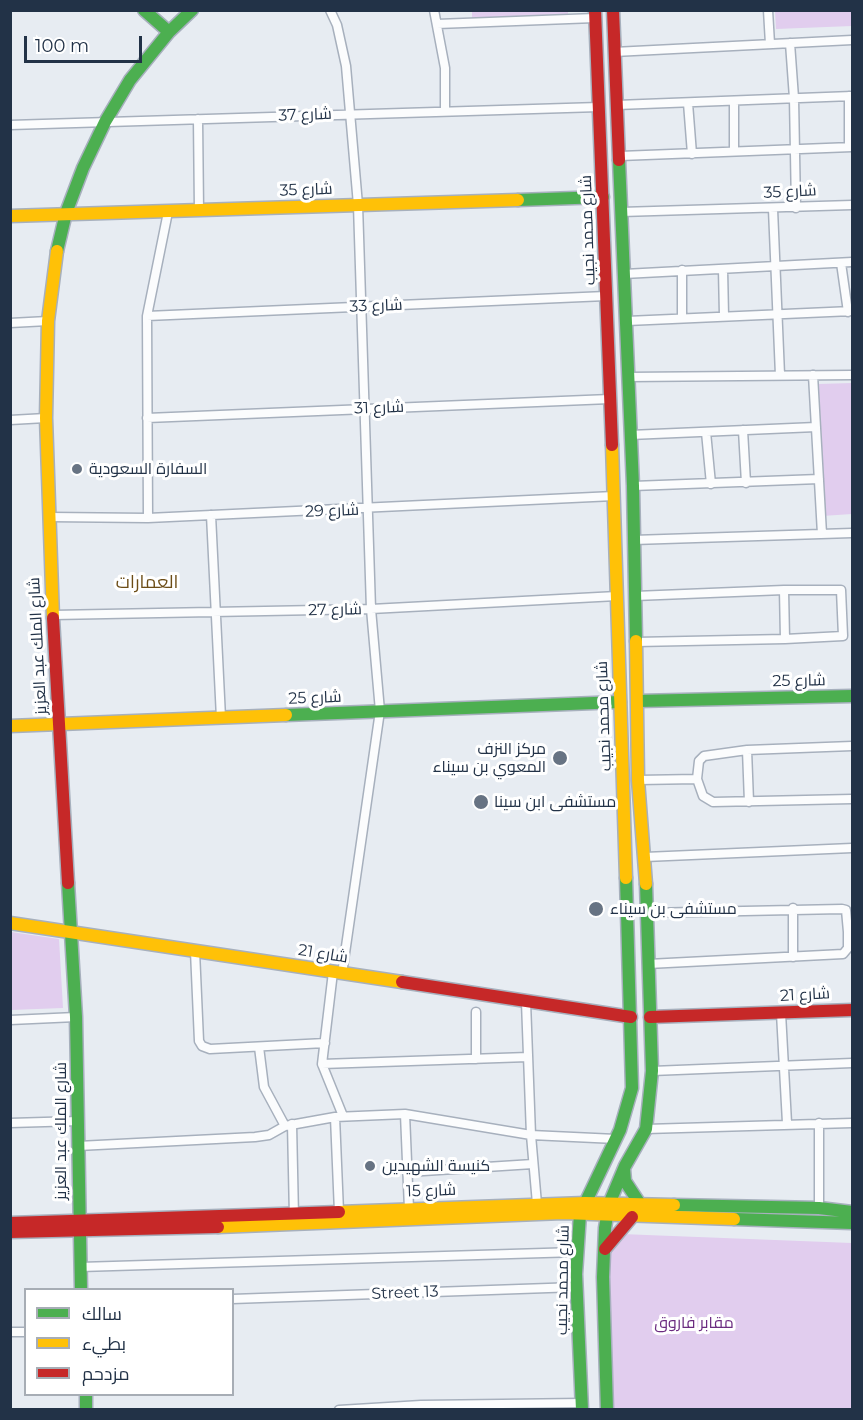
<!DOCTYPE html>
<meta charset="utf-8">
<style>
body{margin:0}
#map{position:relative;width:863px;height:1420px;overflow:hidden;background:#e7ecf2;font-family:Montserrat,Cairo,sans-serif}
canvas{display:block}
.frame{position:absolute;inset:0;border:12px solid #223247;pointer-events:none}
.legend{position:absolute;left:24px;top:1288px;width:210px;height:108px;box-sizing:border-box;background:#fff;border:2px solid #a7adb5;margin:0;padding:8px 10px;list-style:none;font-size:18px;color:#223247}
.legend li{display:flex;align-items:center;gap:12px;height:30px}
.legend b{width:30px;border:2px solid #a7adb5}
.scale{position:absolute;left:24px;top:36px;width:118px;height:27px;box-sizing:border-box;border:3px solid #223247;border-top:0;padding-left:8px;font-size:18px;line-height:21px;white-space:nowrap;color:#223247;-webkit-text-stroke:4px #fff;paint-order:stroke}
</style>
<div id="map">
<canvas width="863" height="1420"></canvas>
<div class="frame"></div>
<ul class="legend">
<li><b style="height:8px;background:#4caf50"></b>سالك</li>
<li><b style="height:8px;background:#ffc107"></b>بطيء</li>
<li><b style="height:8px;background:#c62828"></b>مزدحم</li>
</ul>
<div class="scale">100 m</div>
</div>
<script>
const ctx = document.querySelector('canvas').getContext('2d');
ctx.lineJoin = 'round';
function fillPath(path, color) { ctx.fillStyle = color; ctx.fill(path, 'evenodd'); }
const toPath = rows => new Path2D(rows.map(r => 'M' + r).join(''));
function strokePath(path, color, width, dash) { ctx.strokeStyle = color; ctx.lineWidth = width; ctx.lineCap = dash ? 'butt' : 'round'; ctx.setLineDash(dash || []); ctx.stroke(path); }
function label(font, color, halo, rows, align = 'center') {
  ctx.font = font + ' Montserrat,Cairo,sans-serif'; ctx.lineWidth = 6; ctx.setLineDash([]); ctx.textBaseline = 'middle'; ctx.strokeStyle = halo; ctx.fillStyle = color; for (const [text, x, y, turn = 0] of rows) {
    ctx.save(); ctx.translate(x, y); ctx.rotate((+turn || 0) * Math.PI / 180); ctx.textAlign = isNaN(turn) ? turn : align; if (halo) ctx.strokeText(text, 0, 0); ctx.fillText(text, 0, 0); ctx.restore();
  }
}
const green = toPath([
 [472,11,568,11,568,17,472,19],
 [775,11,852,11,852,26,776,29],
 [852,383,852,514,822,516,818,384],
 [11,932,59,939,63,1008,11,1010],
 [621,1234,852,1243,852,1409,609,1409,606,1263]
]);
const street = toPath([
 [330,10,337,25,346,66,358,205,371,609,380,711,342,974],
 [434,10,445,68,445,110],
 [768,10,770,44],
 [437,24,595,18],
 [790,43,794,98,796,208],
 [614,52,852,40],
 [849,96,849,147],
 [734,101,734,151],
 [688,103,692,154],
 [617,105,852,96],
 [198,119,199,211],
 [10,125,599,107],
 [620,156,852,147],
 [773,209,780,375],
 [621,212,852,205],
 [841,263,848,312],
 [723,269,724,316],
 [624,274,852,262],
 [147,316,606,296],
 [682,317,682,270],
 [627,321,852,311],
 [10,323,48,321],
 [813,375,822,534],
 [628,377,852,375],
 [147,418,610,399],
 [10,420,46,418],
 [743,430,746,483],
 [706,432,711,484],
 [630,435,816,427],
 [633,486,819,479],
 [211,515,221,718],
 [50,517,148,518,614,496],
 [148,518,147,316,168,212],
 [633,540,852,533],
 [784,590,841,590,843,636,785,639,784,590],
 [635,596,784,590],
 [53,615,371,609,617,596],
 [636,642,785,639],
 [852,746,747,750,704,756,699,761,697,779,703,796,713,802,852,799],
 [747,750,749,802],
 [638,780,697,779],
 [645,857,852,848],
 [793,908,793,957],
 [646,913,842,909,846,910,848,932,848,948,843,954,648,964],
 [195,951,199,1041,202,1046,210,1049,325,1043],
 [333,972,322,1064,343,1116],
 [526,1002,531,1135,537,1204],
 [476,1012,476,1059],
 [781,1013,787,1123],
 [10,1020,76,1017],
 [259,1047,264,1087,285,1126],
 [322,1064,528,1057],
 [652,1071,852,1063],
 [405,1114,409,1209],
 [335,1117,339,1212],
 [10,1123,79,1121],
 [292,1124,294,1217],
 [646,1129,852,1123],
 [78,1146,255,1137,269,1135,285,1126,335,1117,405,1114,531,1135,616,1139],
 [408,1172,533,1164],
 [819,1208,819,1123],
 [80,1267,577,1252],
 [232,1299,577,1287],
 [10,1332,26,1332],
 [339,1410,421,1405,582,1403]
]);
const fast = toPath([
 [144,10,169,32],
 [619,160,633,486,636,641],
 [518,200,603,197],
 [57,251,66,213,83,168,105,122,130,80,169,32,192,10],
 [638,701,852,696],
 [286,715,620,702],
 [68,883,76,1017,81,1290],
 [624,1169,625,1181,640,1204],
 [674,1205,819,1208,852,1212],
 [734,1219,852,1223],
 [86,1394,86,1410],
 [582,1410,576,1274,580,1214,620,1130,632,1088,626,878],
 [607,1410,603,1277,605,1228,609,1204,625,1166,646,1129,652,1071,646,884]
]);
const slow = toPath([
 [10,216,518,200],
 [612,445,626,878],
 [53,618,46,418,48,321,57,251],
 [636,641,638,780,646,884],
 [10,726,286,715],
 [10,923,402,982],
 [339,1212,585,1203,674,1205],
 [218,1227,563,1213,734,1219]
]);
const jam = toPath([
 [595,10,612,445],
 [613,10,619,160],
 [53,618,68,883],
 [402,982,631,1017],
 [650,1017,852,1010],
 [10,1223,339,1212],
 [10,1232,218,1227],
 [605,1249,632,1217]
]);
const markers = [
 [77,469,6,"#677383"],
 [560,758,8,"#677383"],
 [481,802,8,"#677383"],
 [596,909,8,"#677383"],
 [370,1166,6,"#677383"]
];
const streetNames = [
 ["شارع 37",305,115,-2],
 ["شارع 35",306,190,-2],
 ["شارع 35",790,192,-3],
 ["شارع محمد نجيب",588,230,-92],
 ["شارع 33",376,306,-2],
 ["شارع 31",379,408,-2],
 ["شارع 29",332,511,-2],
 ["شارع 27",335,610,-1],
 ["شارع الملك عبد العزيز",38,646,-93],
 ["شارع 25",799,681,-1],
 ["شارع 25",315,698,-2],
 ["شارع محمد نجيب",604,716,-92],
 ["شارع 21",323,954,9],
 ["شارع 21",805,995,-3],
 ["شارع الملك عبد العزيز",61,1131,-90],
 ["شارع 15",431,1191,-2],
 ["شارع محمد نجيب",563,1280,-89],
 ["Street 13",405,1293,-2]
];
const poiNames = [
 ["السفارة السعودية",89,469],
 ["مركز النزف",546,749,"right"],
 ["المعوي بن سيناء",546,767,"right"],
 ["مستشفى ابن سينا",494,802],
 ["مستشفى بن سيناء",610,909],
 ["كنيسة الشهيدين",382,1166]
];
const parkNames = [
 ["مقابر فاروق",694,1323]
];
const neighbourhoodNames = [
 ["العمارات",147,583]
];
fillPath(green, '#e1cdee');
strokePath(street, '#a7b0bd', 11);
strokePath(fast, '#a7b0bd', 15);
strokePath(slow, '#a7b0bd', 15);
strokePath(jam, '#a7b0bd', 15);
strokePath(street, '#fbfcfd', 8);
strokePath(fast, '#4caf50', 12);
strokePath(slow, '#ffc107', 12);
strokePath(jam, '#c62828', 12);
for (const [x, y, r, color] of markers) { const dot = new Path2D(); dot.arc(x, y, r, 0, 2 * Math.PI); ctx.fillStyle = color; ctx.fill(dot); strokePath(dot, '#fff', 2); }
label('16px', '#223247', '#fff', streetNames);
label('16px', '#223247', '#fff', poiNames, 'left');
label('16px', '#6b2b80', '#fff', parkNames);
label('18px', '#6c4d17', '#fff', neighbourhoodNames);
</script>
